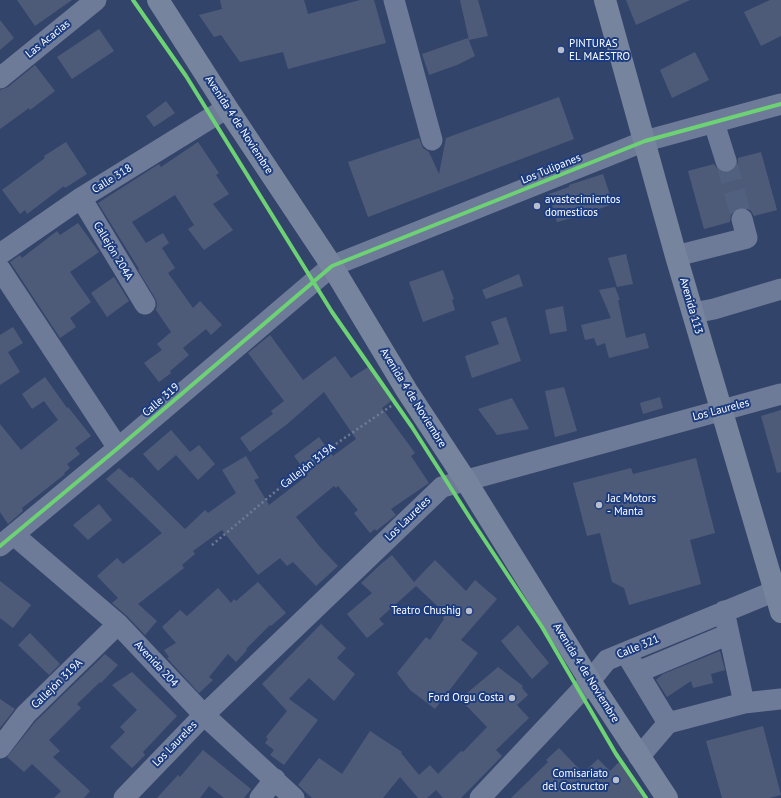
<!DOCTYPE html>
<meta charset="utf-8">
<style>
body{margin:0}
canvas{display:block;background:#33446a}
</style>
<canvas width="781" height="798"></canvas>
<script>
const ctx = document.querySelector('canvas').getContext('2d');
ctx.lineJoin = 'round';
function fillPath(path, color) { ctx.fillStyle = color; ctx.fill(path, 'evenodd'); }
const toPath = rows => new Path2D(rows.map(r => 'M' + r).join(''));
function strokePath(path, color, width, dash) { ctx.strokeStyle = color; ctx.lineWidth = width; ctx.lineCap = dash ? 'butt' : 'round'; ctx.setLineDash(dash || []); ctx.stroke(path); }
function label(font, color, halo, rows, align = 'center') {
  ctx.font = font + ' "PT Sans",sans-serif'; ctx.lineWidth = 4; ctx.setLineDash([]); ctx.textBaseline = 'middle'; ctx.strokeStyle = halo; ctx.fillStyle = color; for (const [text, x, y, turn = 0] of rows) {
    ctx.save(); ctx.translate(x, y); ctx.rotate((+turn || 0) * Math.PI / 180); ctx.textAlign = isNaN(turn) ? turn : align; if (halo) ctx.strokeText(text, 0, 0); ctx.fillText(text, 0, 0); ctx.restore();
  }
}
const building = toPath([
 [17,0,72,0,35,26],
 [220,0,304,0,308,14,360,0,374,0,386,43,288,69,283,52,240,62,221,35,214,37,199,15,222,9],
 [460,0,478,0,488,36,469,40],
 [626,0,690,0,636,25],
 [770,0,781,0,781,36,761,46,744,12],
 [0,20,14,38,0,50],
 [99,29,114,51,72,79,57,57],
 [468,38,475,56,457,65,429,75,422,54],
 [695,52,709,80,672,98,660,70],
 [35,65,55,91,30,110,29,108,0,129,0,90,8,87],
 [559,97,574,139,368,217,348,162,419,138,423,148,429,152,439,174,446,138],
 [166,101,175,113,154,127,146,116],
 [66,142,87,174,65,188,64,186,27,214,25,210,20,214,2,190,45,158,44,156],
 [198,142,219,173,216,175,229,194,213,204,233,230,204,250,188,229,194,225,175,195,132,222,146,243,163,233,169,243,162,248,175,268,168,273,193,308,200,301,222,325,211,335,206,329,183,348,189,355,170,371,171,373,159,382,144,363,162,350,157,344,171,332,156,310,157,303,155,298,138,270,139,269,98,203,159,164,161,167],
 [761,152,777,210,754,216,751,211,746,208,739,208,734,210,731,215,730,222,704,229,688,171,714,164,718,170,724,173,729,173,735,169,738,164,738,158],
 [603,174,613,204,579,216,557,222,549,194,569,187,569,185],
 [78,223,99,252,70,272,91,302,70,318,76,327,60,338,10,262,20,255,22,258,57,231,60,235],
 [626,254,633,284,617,287,608,258],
 [443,270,454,299,452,300,455,310,423,322,409,282],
 [519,274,523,286,486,299,482,290],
 [114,277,129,301,107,317,91,293],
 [615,287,620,300,618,300,626,338,645,333,649,348,609,358,605,343,597,346,594,338,585,340,581,325,611,318,599,290],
 [563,306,567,331,550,334,545,310],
 [506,317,521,361,472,378,465,356,499,344,491,322],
 [13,327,23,343,8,352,20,372,0,385,0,335],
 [270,335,303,380,335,356,351,378,368,367,391,401,382,408,415,453,411,456,429,483,391,509,396,515,376,531,375,529,370,533,354,513,358,510,338,486,336,488,334,486,296,517,320,547,338,566,316,586,293,562,287,566,280,558,258,575,222,530,193,551,195,554,182,565,184,568,138,604,157,621,145,635,127,616,112,603,118,598,97,576,117,558,123,564,162,533,106,479,119,468,130,478,132,477,185,529,205,510,208,513,236,493,222,470,246,456,259,478,254,480,269,505,308,475,294,456,319,437,333,456,356,439,324,392,286,425,250,452,240,438,273,414,271,411,284,401,248,353],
 [45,377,67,408,68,407,91,436,75,448,80,454,67,464,70,468,64,473,65,474,22,508,23,511,8,524,0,512,0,424,21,450,58,420,44,401,32,409,22,394],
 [564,387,577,431,555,437,545,391],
 [660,397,663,408,643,414,640,403],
 [512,398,529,429,497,435,478,409],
 [781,410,781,472,777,473,761,416],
 [171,430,190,452,199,445,215,464,198,480,176,455,158,471,143,454],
 [696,458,715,533,690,540,701,584,629,605,624,588,612,582,600,533,587,536,573,483,631,468,633,474],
 [99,504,112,520,88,540,73,525],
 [392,555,414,582,435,560,466,591,475,580,497,599,461,640,478,653,435,709,410,690,397,673,426,637,430,640,444,619,443,618,446,614,416,586,379,619,384,624,367,638,347,614,372,593,361,583,381,564],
 [0,581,31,605,13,628,0,618],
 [258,582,286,613,271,626,270,625,246,649,247,650,236,662,228,654,209,677,213,680,199,693,167,658,169,657,164,650,176,643,162,627,180,610,187,616,218,588,231,603,234,599,236,601],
 [321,624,346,648,337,658,355,674,334,701,309,678,289,699,318,720,284,765,270,755,274,750,265,743,268,739,266,737,287,711,262,684],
 [518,625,549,663,532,679,501,641],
 [30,633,60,664,49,675,18,645],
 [720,651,725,670,711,674,713,683,693,688,691,681,667,697,656,680,663,674],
 [105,654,118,665,101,683,100,682,77,704,81,708,49,740,60,751,53,757,90,791,84,798,54,798,61,791,32,764,24,772,7,757,35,722],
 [498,667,523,686,522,688,528,695,517,705,529,718,496,750,502,756,461,798,443,798,436,790,427,798,418,798,400,777,383,798,312,798,298,785,319,758,342,774,370,731,402,752,401,753,419,775,430,765,438,774,461,751,463,752,487,727,460,699],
 [132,672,177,716,143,752,145,755,132,768,110,747,125,732,120,727,137,710,112,685],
 [0,699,15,709,0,728],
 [763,726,781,795,769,798,722,798,706,741],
 [559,748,583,773,598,759,610,771,619,762,644,798,511,798,548,762,546,760],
 [203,750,251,789,244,798,224,798,209,786,200,798,157,798,178,775,180,777]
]);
const minorTunnel = toPath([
 [726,161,742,219]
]);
const path = toPath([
 [212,545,314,459,394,404]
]);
const minor = toPath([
 [394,0,432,140],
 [0,78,96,0],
 [714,123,726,161],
 [81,198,145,304],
 [0,254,81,198,227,108],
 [676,256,747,238,742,219],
 [0,269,118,448],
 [693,313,714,309,781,289],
 [14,535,118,624,204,715,294,798],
 [0,546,118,448,332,266,645,141,781,104],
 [729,634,744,703],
 [630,660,668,723],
 [638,672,729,634,724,611],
 [0,748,26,714,118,624],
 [639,757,668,723,744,703,781,699],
 [124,798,204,715,442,487,781,394],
 [260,798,275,779],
 [480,798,590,681,607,660,775,591]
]);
const major = toPath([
 [158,0,227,108,332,266,407,391,466,481,590,681,667,798],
 [605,0,676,256,781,612]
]);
const cycleway = toPath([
 [133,0,186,76,332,312,412,427,470,518,542,627,616,754,646,798],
 [0,546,118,448,332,266,645,141,781,104]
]);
const markers = [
 [561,50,4,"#b8becb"],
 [537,206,4,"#b8becb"],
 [599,505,4,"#b8becb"],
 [469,611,4,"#b8becb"],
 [512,698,4,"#b8becb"],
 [616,780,4,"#b8becb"]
];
const streetNames = [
 ["Las Acacias",48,39,-39],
 ["Avenida 4 de Noviembre",239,125,57],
 ["Los Tulipanes",551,169,-22],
 ["Calle 318",112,179,-32],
 ["Callejón 204A",113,251,59],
 ["Avenida 113",691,306,74],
 ["Avenida 4 de Noviembre",413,398,58],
 ["Calle 319",161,400,-41],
 ["Los Laureles",721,410,-15],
 ["Callejón 319A",308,466,-38],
 ["Los Laureles",408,519,-44],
 ["Calle 321",638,647,-22],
 ["Avenida 204",156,664,47],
 ["Avenida 4 de Noviembre",586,673,58],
 ["Callejón 319A",57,684,-44],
 ["Los Laureles",175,744,-46]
];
const poiNames = [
 ["PINTURAS",569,44],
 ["EL MAESTRO",569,57],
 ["avastecimientos",545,200],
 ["domesticos",545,213],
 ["Jac Motors",607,499],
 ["- Manta",607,512],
 ["Teatro Chushig",461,611,"right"],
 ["Ford Orgu Costa",504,698,"right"],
 ["Comisariato",608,774,"right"],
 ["del Costructor",608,787,"right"]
];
fillPath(building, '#4d5b79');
strokePath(minorTunnel, '#526080', 21, [21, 10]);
strokePath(path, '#6e7b98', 2.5, [2, 3]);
strokePath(minor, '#6e7b98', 21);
strokePath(major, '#77849d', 22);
strokePath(cycleway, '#6cd273', 4);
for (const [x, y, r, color] of markers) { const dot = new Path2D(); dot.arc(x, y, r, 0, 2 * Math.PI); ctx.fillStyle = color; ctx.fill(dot); strokePath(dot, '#1c3c80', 1.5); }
label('11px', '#fff', '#1c3c80', streetNames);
label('11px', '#fff', '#1c3c80', poiNames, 'left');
</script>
